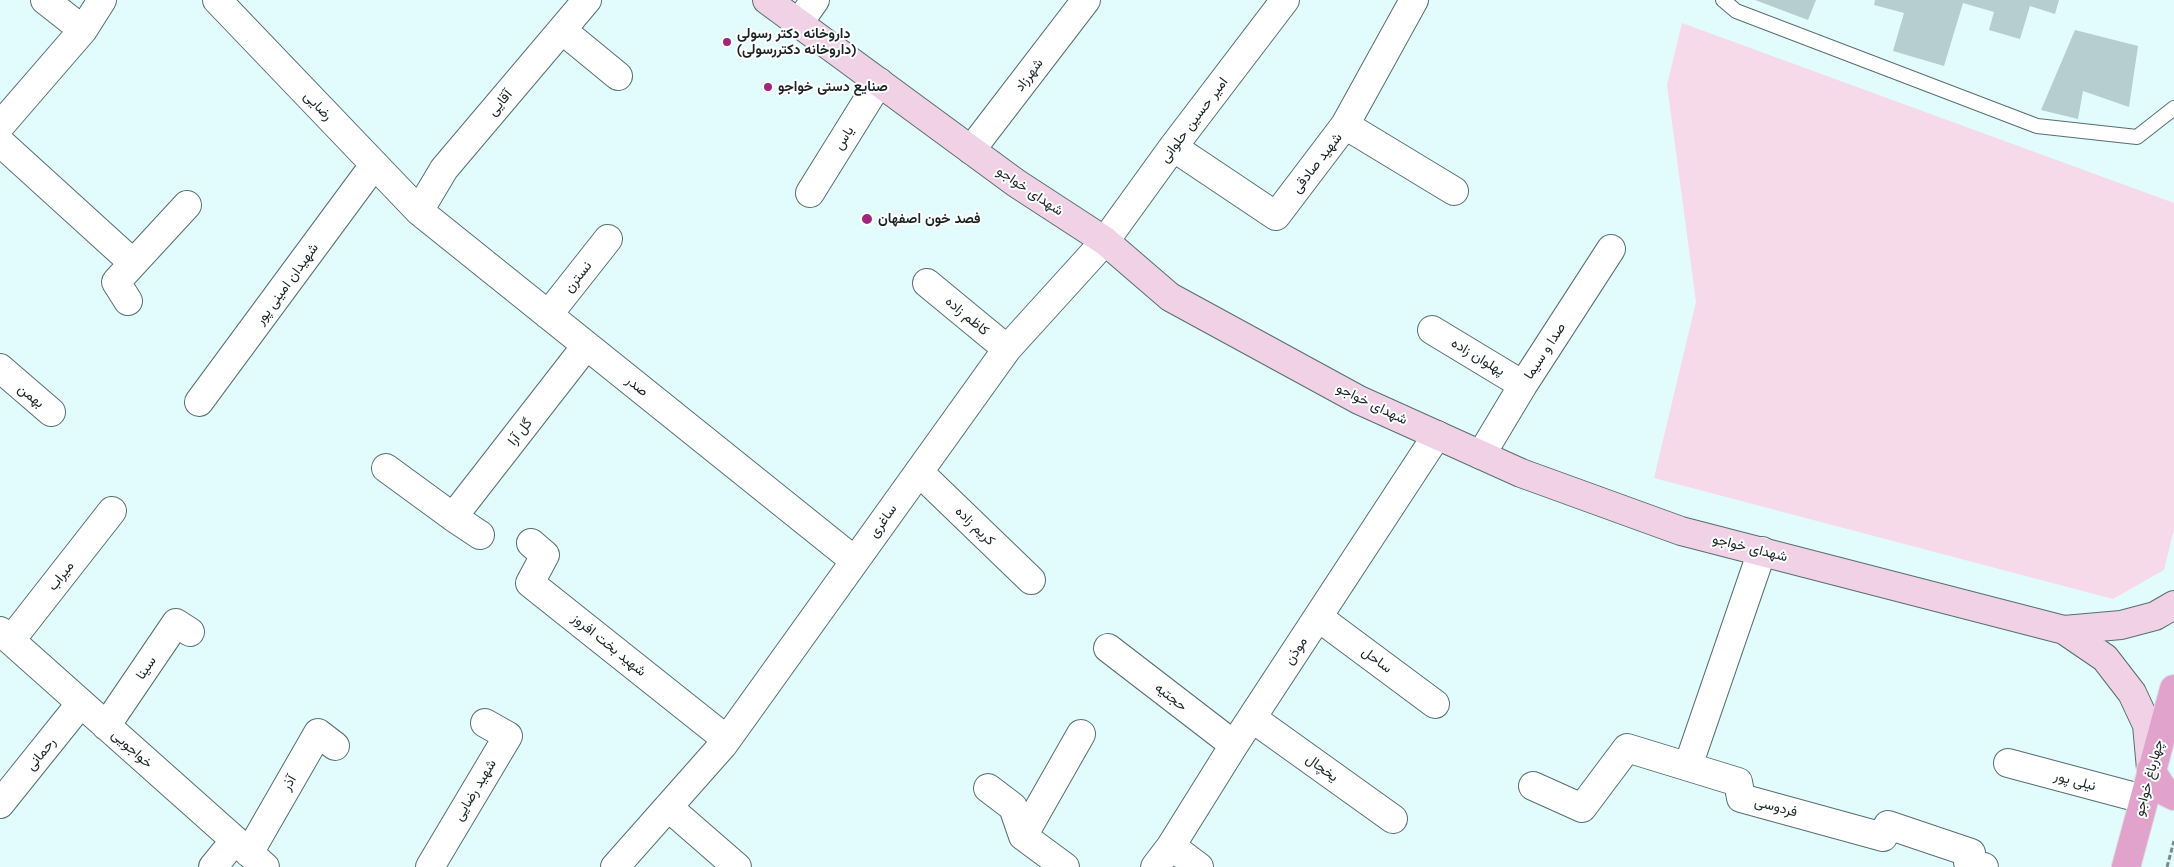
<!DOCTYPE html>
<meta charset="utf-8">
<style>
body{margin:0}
canvas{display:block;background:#e2fbfd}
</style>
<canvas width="2174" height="867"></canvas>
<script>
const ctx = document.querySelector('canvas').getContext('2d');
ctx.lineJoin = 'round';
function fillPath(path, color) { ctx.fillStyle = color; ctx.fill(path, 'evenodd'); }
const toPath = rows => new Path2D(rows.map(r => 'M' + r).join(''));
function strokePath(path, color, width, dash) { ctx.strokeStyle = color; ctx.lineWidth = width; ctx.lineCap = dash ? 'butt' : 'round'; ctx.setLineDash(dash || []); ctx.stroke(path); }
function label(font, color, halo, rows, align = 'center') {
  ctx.font = font + ' Quicksand,Vazirmatn,sans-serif'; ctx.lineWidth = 4; ctx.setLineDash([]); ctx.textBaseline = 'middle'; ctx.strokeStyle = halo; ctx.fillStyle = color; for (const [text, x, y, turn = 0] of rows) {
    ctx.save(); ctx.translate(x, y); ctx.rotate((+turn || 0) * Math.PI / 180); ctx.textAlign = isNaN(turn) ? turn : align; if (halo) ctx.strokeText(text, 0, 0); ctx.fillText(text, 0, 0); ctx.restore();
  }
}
const green = toPath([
 [1682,23,2174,203,2174,529,2164,570,2113,599,1654,478,1696,302,1667,85]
]);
const building = toPath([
 [1755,0,1816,0,1808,20],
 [1875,0,2059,0,2055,14,2030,6,2020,39,1989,30,1994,12,1963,3,1944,66,1893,51,1904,13,1874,5],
 [2075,30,2138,46,2129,107,2083,91,2078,119,2041,110]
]);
const path = toPath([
 [2167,867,2174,841]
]);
const service = toPath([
 [1723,0,1736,11,2037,126,2137,137,2174,108]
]);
const minor = toPath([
 [217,0,419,211,855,561],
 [798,24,815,0],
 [83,30,102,0],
 [562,30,618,76],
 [1345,125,1454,191],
 [0,126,83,30,45,0],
 [0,142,133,263],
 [1173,147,1276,216,1345,125,1414,0],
 [971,150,1086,0],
 [810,193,879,82],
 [419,211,444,169,587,0],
 [927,283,1007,349],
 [128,301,116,282,187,205],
 [548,315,608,239],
 [1432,330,1523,385],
 [0,368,51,412],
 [199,402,374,165],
 [1481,455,1523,385,1611,249],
 [386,468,453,517,586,346],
 [919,472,1031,580],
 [453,517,480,535],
 [531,543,545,555,530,583,726,739],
 [1318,617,1435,704],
 [0,631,265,867],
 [11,640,112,511],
 [1108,648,1234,745],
 [1252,718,1393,819],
 [106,726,176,623,190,632],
 [2008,763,2143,799],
 [1688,766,1762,551],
 [1533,786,1582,808,1627,748,1738,782,1741,798,1883,837,1888,825,1971,853,1968,862,1984,867],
 [988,788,1013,807,1023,836,1065,867],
 [0,804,81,703],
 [668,807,737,867],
 [1023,836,1081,734],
 [1171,846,1199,867],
 [249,853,318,733,335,746],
 [213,867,235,840],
 [430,867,508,736,485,723],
 [615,867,723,745,1007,349,1105,241,1173,147,1285,0],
 [1155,867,1171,846,1234,745,1437,435]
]);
const secondary = toPath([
 [767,0,1016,183,1105,241,1170,297,1359,400,1521,473,1681,531,2064,630,2121,625,2155,616,2174,605],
 [2064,630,2105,658,2132,693,2147,725,2151,769]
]);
const primary = toPath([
 [2151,770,2164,791,2174,796],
 [2126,867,2174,689]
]);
const markers = [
 [727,42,5,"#a0267d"],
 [768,87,5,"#a0267d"],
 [867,219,6,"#a0267d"]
];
const poiNames = [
 ["داروخانه دکتر رسولی",737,34],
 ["(داروخانه دکتررسولی)",737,50],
 ["صنایع دستی خواجو",778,87],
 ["فصد خون اصفهان",878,219]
];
const streetNames = [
 ["شهرزاد",1029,75,-53],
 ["آقایی",500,103,-50],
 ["رضایی",318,106,46],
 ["امیر حسین حلوانی",1194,120,-53],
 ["یاس",844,138,-58],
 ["شهید صادقی",1317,163,-52],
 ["شهدای خواجو",1030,191,34],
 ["نسترن",578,277,-52],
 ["شهیدان امینی پور",287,284,-54],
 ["کاظم زاده",967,316,40],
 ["صدا و سیما",1545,351,-57],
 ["پهلوان زاده",1478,357,31],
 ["صدر",637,386,39],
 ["بهمن",31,396,39],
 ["شهدای خواجو",1372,404,26],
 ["گل آرا",520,432,-52],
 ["ساغری",883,521,-54],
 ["کریم زاده",975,526,44],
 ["شهدای خواجو",1750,548,14],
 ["میراب",61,576,-52],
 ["شهید بخت افروز",609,645,39],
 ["موذن",1296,651,-57],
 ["ساحل",1377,660,37],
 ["سینا",146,668,-56],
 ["حجتیه",1171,697,38],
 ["خواجویی",132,749,42],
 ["رحمانی",41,754,-51],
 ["یخچال",1322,768,36],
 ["چهارباغ خواجو",2149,778,-75],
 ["نیلی پور",2075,781,15],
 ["آذر",289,783,-60],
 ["شهید رضایی",475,790,-59],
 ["فردوسی",1776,807,15]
];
fillPath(green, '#f7daea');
fillPath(building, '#b6ced0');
strokePath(service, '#586e70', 16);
strokePath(minor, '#586e70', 30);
strokePath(secondary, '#586e70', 30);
strokePath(primary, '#dbdcdc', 30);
strokePath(path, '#7b8c8d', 3, [5, 2.5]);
strokePath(service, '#fff', 14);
strokePath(minor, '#fff', 28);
strokePath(secondary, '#f0d1e5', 28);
strokePath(primary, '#e1a3cb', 28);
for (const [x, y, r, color] of markers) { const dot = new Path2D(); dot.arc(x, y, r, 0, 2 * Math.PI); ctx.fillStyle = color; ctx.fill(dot); strokePath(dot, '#fff', 2); }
label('bold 14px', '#1b2425', '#fff', poiNames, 'left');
label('14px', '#1b2425', '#fff', streetNames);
</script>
